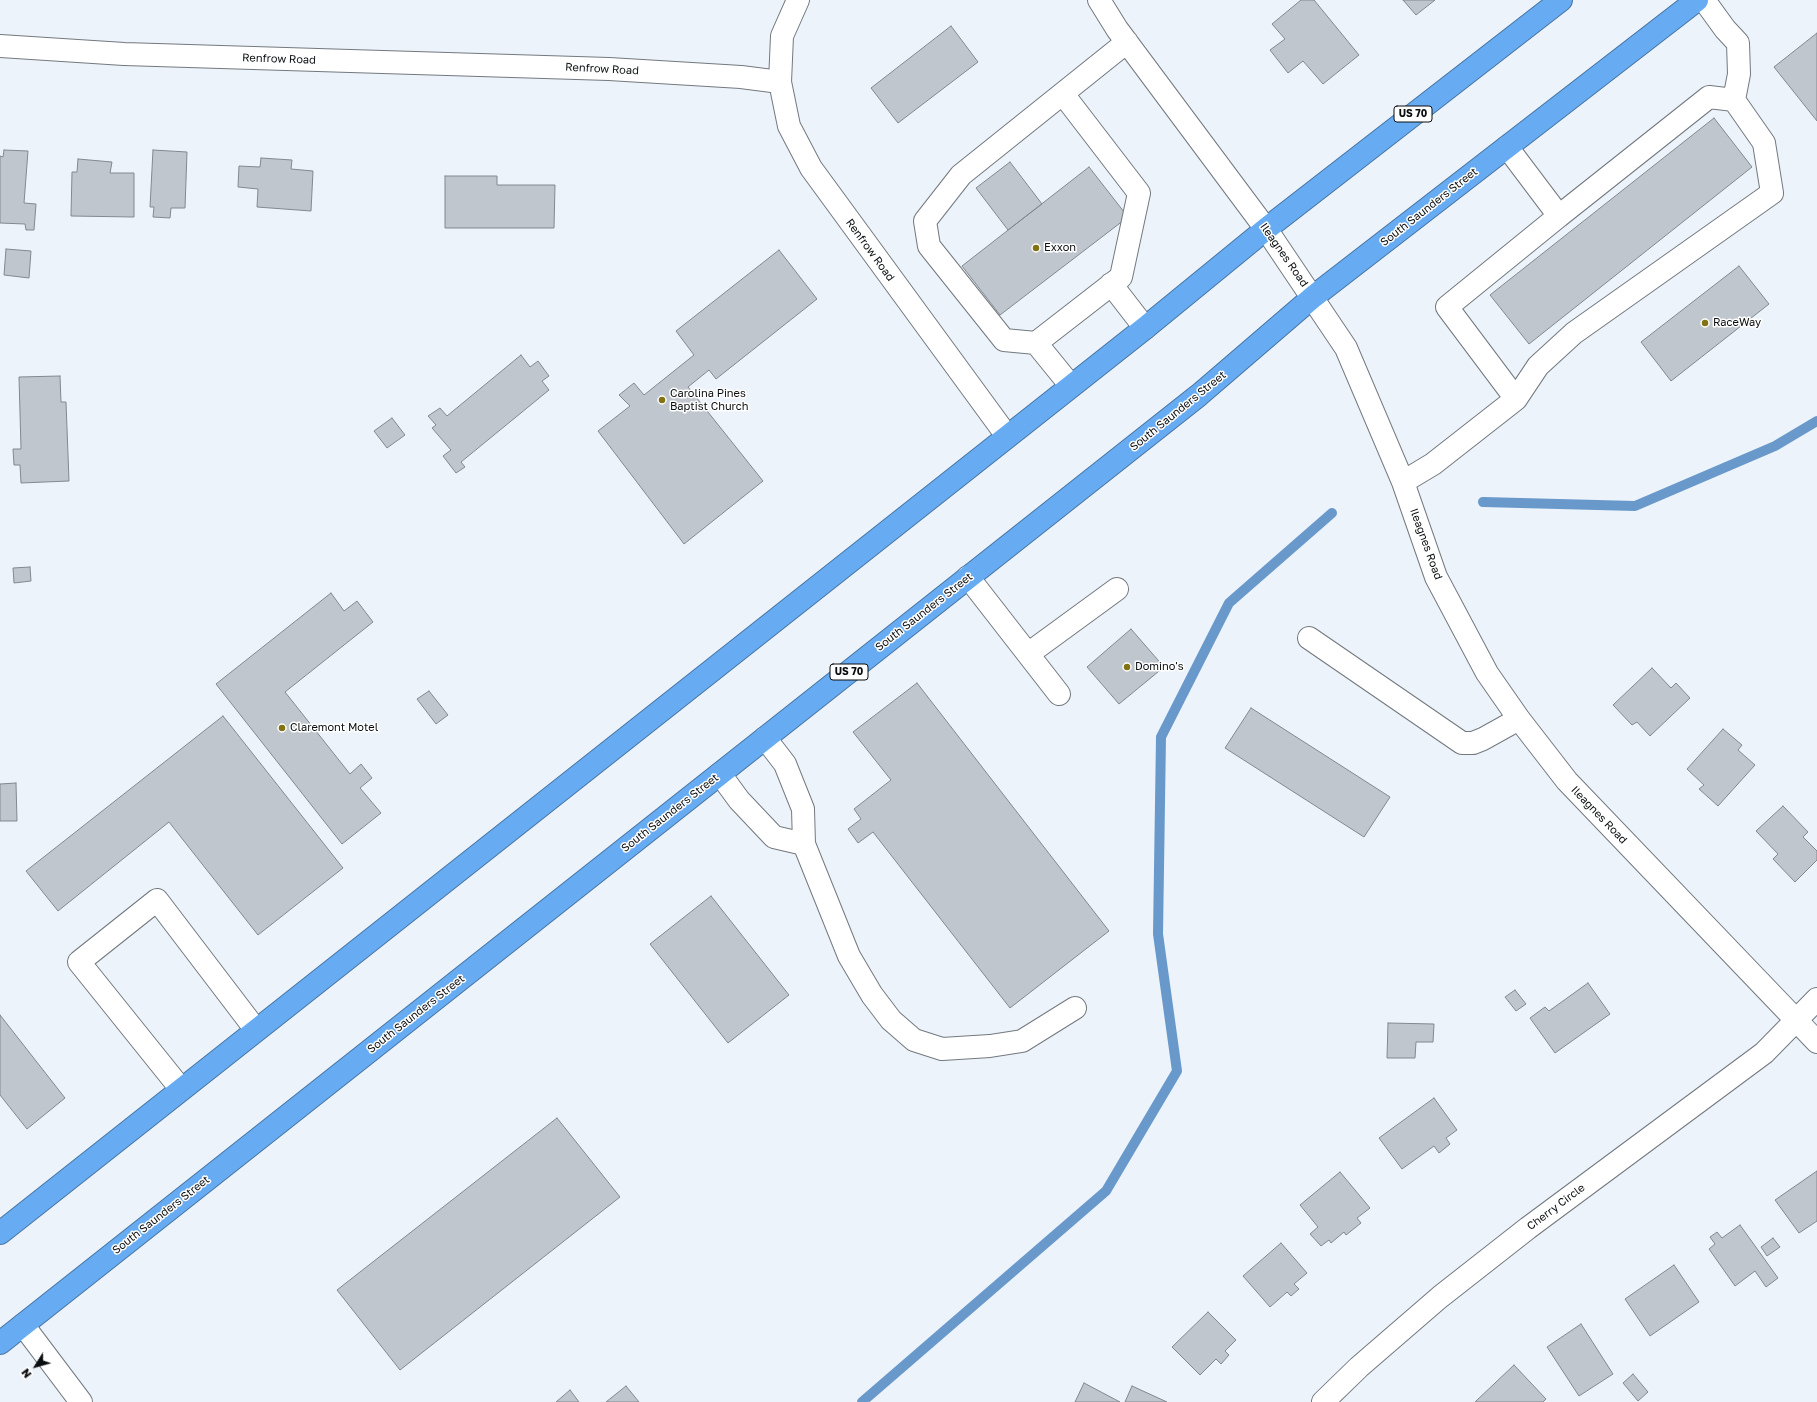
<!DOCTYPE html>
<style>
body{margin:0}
#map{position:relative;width:1817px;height:1402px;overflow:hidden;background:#edf3fb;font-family:"Golos Text",sans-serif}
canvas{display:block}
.north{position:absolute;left:16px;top:1346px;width:40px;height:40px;-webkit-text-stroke:3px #fff;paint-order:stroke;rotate:233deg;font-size:11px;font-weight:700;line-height:16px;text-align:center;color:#0b0e10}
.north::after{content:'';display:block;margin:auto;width:14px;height:18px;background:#0b0e10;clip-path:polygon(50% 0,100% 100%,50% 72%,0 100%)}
</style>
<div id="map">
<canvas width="1817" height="1402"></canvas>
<div class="north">N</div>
</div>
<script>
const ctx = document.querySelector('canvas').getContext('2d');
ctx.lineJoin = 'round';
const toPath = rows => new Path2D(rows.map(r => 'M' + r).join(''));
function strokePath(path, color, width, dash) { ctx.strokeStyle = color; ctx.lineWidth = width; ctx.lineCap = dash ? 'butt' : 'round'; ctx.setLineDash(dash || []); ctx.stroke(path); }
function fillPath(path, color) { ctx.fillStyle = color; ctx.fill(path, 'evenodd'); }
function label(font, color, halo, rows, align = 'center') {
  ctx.font = font + ' "Golos Text",sans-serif'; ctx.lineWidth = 3; ctx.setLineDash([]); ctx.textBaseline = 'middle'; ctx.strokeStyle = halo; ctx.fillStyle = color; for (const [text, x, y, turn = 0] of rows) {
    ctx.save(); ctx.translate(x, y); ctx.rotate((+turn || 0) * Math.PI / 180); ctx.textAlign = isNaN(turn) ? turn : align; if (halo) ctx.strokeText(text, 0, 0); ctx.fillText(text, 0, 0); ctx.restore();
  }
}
const stream = toPath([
 [1483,502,1635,506,1775,446,1817,421],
 [862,1402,1106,1191,1177,1071,1158,934,1161,737,1229,603,1332,513]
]);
const building = toPath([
 [1301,0,1314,0,1359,55,1323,84,1303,61,1288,73,1270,50,1285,39,1272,24,1301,0],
 [1403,0,1435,0,1416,15,1403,0],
 [951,26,978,62,898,123,871,88,951,26],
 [1817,33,1817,121,1774,67,1817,33],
 [1714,118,1752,167,1529,344,1490,295,1714,118],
 [4,150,28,151,24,203,36,204,34,230,26,230,25,224,0,223,0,156,3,157,4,150],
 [153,150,187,152,185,208,171,208,170,218,153,217,154,207,150,207,153,150],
 [261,158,292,160,291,169,313,171,311,211,257,207,258,189,238,187,239,166,260,167,261,158],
 [78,159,112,162,110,173,134,173,134,217,71,216,72,172,77,172,78,159],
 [1010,162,1042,204,1008,230,976,188,1010,162],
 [1089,167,1128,217,1000,315,962,266,1089,167],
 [445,176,497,176,497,185,555,185,554,228,445,228,445,176],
 [6,249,31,251,29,278,4,275,6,249],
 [779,250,817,299,716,379,709,370,688,387,763,481,684,544,598,431,630,406,619,395,634,383,644,395,694,355,676,331,779,250],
 [1739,266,1769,304,1671,381,1641,342,1739,266],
 [521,355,530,367,538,361,549,376,542,381,549,390,461,462,465,467,456,473,443,456,451,450,432,428,436,425,428,416,440,408,447,416,521,355],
 [60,376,61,402,66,402,69,481,21,483,20,465,14,465,13,449,21,449,19,377,60,376],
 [392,418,405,435,387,448,374,431,392,418],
 [30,567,31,581,14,583,13,568,30,567],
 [331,593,344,611,357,601,373,622,285,692,350,774,361,764,372,778,360,788,381,813,342,844,216,684,331,593],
 [1131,629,1164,667,1119,704,1087,667,1131,629],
 [1652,668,1671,688,1676,683,1690,698,1650,736,1637,722,1632,725,1613,705,1652,668],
 [917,683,1109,931,1010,1008,873,832,858,843,848,829,861,819,854,809,891,780,853,732,917,683],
 [429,691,448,715,436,724,417,699,429,691],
 [1251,708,1390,797,1364,837,1225,748,1251,708],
 [223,716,343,868,258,935,169,822,58,911,26,871,223,716],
 [1723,729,1742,745,1738,750,1755,765,1718,806,1699,789,1704,785,1687,769,1723,729],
 [16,783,17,821,0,821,0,784,16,783],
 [1783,806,1808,832,1803,837,1817,851,1817,860,1795,882,1773,859,1778,854,1756,831,1783,806],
 [711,896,789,995,728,1043,650,944,711,896],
 [1588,983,1610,1014,1555,1053,1530,1018,1545,1007,1549,1011,1588,983],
 [1515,990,1526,1004,1516,1011,1505,997,1515,990],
 [0,1015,65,1098,27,1129,0,1095,0,1015],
 [1388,1023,1434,1024,1433,1042,1416,1042,1415,1058,1387,1058,1388,1023],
 [1434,1098,1457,1130,1446,1138,1450,1144,1439,1153,1434,1146,1402,1169,1379,1138,1434,1098],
 [557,1118,620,1197,400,1370,337,1290,557,1118],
 [1817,1171,1817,1221,1799,1233,1775,1200,1817,1171],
 [1340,1172,1370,1208,1357,1218,1361,1223,1346,1235,1344,1232,1331,1243,1329,1240,1321,1246,1310,1234,1318,1227,1300,1205,1340,1172],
 [1740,1225,1778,1278,1766,1287,1755,1271,1735,1286,1709,1249,1715,1244,1710,1237,1717,1232,1722,1238,1740,1225],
 [1773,1238,1780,1247,1767,1256,1761,1247,1773,1238],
 [1281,1243,1307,1273,1294,1284,1299,1289,1291,1296,1287,1292,1270,1307,1243,1276,1281,1243],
 [1674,1265,1699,1302,1650,1336,1625,1299,1674,1265],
 [1208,1312,1236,1340,1225,1351,1229,1355,1221,1364,1216,1359,1200,1375,1172,1347,1208,1312],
 [1581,1324,1613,1374,1579,1396,1547,1347,1581,1324],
 [1514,1365,1546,1399,1543,1402,1475,1402,1514,1365],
 [1633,1374,1648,1392,1638,1401,1623,1383,1633,1374],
 [1084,1383,1120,1402,1075,1402,1084,1383],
 [626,1386,639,1402,606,1402,626,1386],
 [1132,1386,1167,1402,1125,1402,1132,1386],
 [570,1390,579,1402,556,1402,570,1390]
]);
const minor = toPath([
 [798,0,782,36,780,82,789,126,811,168,1007,436],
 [1099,0,1117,29,1266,229,1346,348,1403,482,1436,577,1487,673,1519,719,1567,781,1817,1042],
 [0,46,124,54,609,69,741,77,780,82],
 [1507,147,1559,216,1447,307,1516,399],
 [1559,216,1709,97,1734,100],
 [1111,284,1145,328],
 [1036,343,1121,277,1139,193,1063,94],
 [1071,386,1036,343,1004,340,929,246,925,221,961,175,1127,42],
 [1403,482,1433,464,1516,399,1538,366,1574,333,1772,193,1764,143,1734,100,1739,74,1738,43,1725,29,1704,0],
 [968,577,1059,694],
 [1309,638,1462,743,1473,743,1483,739,1519,719],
 [1028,654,1117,589],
 [765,738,785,764,803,809,804,844,849,956,872,995,891,1020,914,1040,942,1049,990,1046,1022,1041,1075,1008],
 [720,774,739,800,774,837,804,844],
 [181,1089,79,962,157,900,256,1030],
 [23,1325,81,1402],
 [1323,1402,1359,1367,1440,1297,1528,1228,1764,1053,1817,999]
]);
const highway = toPath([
 [0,1233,1145,328,1266,229,1561,0],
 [0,1343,1199,395,1313,297,1697,0]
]);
const markers = [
 [1036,248,4,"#817314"],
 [1705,323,4,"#817314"],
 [662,400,4,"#817314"],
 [1127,667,4,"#817314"],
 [282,728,4,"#817314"]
];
const shields = [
 [1413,114,38],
 [849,672,38]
];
const shieldNames = [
 ["US 70",1413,114],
 ["US 70",849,672]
];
const streetNames = [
 ["Renfrow Road",279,59,2],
 ["Renfrow Road",602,69,3],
 ["South Saunders Street",1429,207,-38],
 ["Renfrow Road",870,250,54],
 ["Ileagnes Road",1284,255,55],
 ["South Saunders Street",1178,411,-39],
 ["Ileagnes Road",1426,544,70],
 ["South Saunders Street",924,612,-38],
 ["South Saunders Street",670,813,-38],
 ["Ileagnes Road",1599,815,46],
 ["South Saunders Street",416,1014,-38],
 ["Cherry Circle",1556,1207,-37],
 ["South Saunders Street",161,1215,-38]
];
const poiNames = [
 ["Exxon",1044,248],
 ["RaceWay",1713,323],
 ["Carolina Pines",670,394],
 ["Baptist Church",670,407],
 ["Domino's",1135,667],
 ["Claremont Motel",290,728]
];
strokePath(stream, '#6999cb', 10);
fillPath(building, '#c0c6cd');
strokePath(building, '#82888e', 1);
strokePath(minor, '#73797f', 24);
strokePath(highway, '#4775a3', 24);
strokePath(minor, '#fff', 22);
strokePath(highway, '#67acf2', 22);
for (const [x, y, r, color] of markers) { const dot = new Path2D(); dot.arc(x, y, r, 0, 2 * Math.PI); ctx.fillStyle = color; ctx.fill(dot); strokePath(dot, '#fff', 1.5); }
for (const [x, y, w] of shields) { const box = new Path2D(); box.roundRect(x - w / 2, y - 8, w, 16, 3); ctx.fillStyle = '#fff'; ctx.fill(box); strokePath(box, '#0b0e10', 1); }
label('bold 10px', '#0b0e10', null, shieldNames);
label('11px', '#0b0e10', '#fff', streetNames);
label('11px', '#0b0e10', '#fff', poiNames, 'left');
</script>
